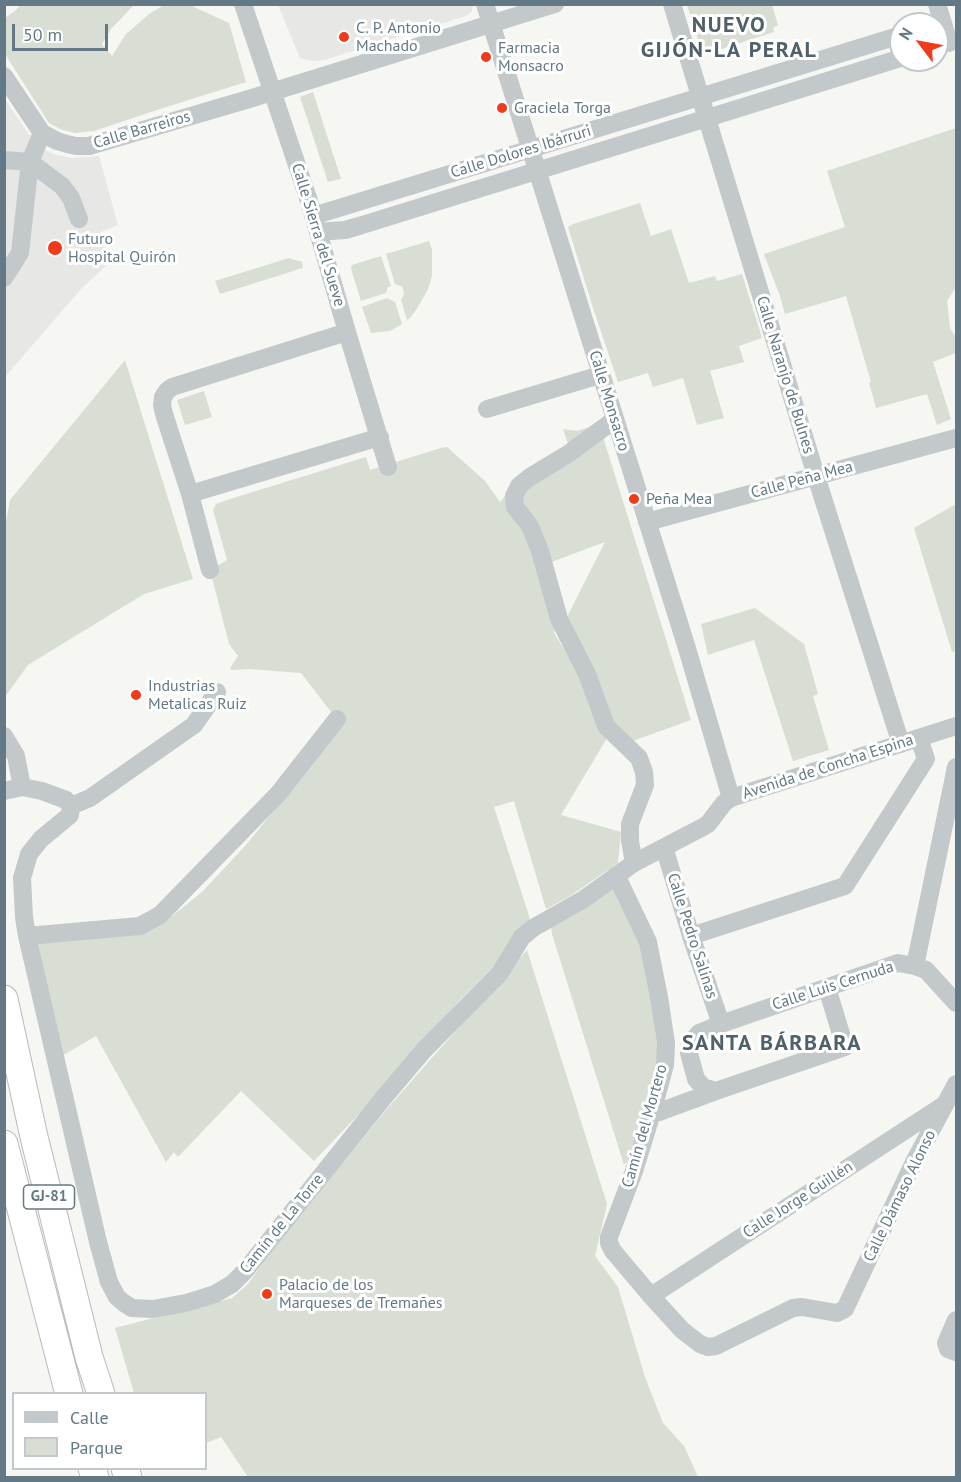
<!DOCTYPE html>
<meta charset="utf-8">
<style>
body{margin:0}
#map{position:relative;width:961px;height:1482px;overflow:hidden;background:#f6f6f2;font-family:"PT Sans",sans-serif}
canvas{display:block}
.frame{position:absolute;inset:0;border:6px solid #637985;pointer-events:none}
.legend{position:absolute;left:12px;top:1392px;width:195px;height:78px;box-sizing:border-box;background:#fff;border:2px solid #c1c9ce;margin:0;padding:8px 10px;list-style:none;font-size:18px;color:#637985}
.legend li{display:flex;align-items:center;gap:12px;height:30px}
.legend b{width:30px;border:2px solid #c1c9ce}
.north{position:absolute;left:889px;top:12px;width:60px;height:60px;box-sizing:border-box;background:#fff;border:2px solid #c1c9ce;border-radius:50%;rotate:302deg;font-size:16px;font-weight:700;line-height:24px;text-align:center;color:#637985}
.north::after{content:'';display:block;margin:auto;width:21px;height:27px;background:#ef3b19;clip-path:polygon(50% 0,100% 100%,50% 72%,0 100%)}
.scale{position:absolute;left:12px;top:24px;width:96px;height:27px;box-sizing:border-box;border:3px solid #637985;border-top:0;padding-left:8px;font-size:18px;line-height:21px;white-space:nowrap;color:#637985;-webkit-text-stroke:4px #fff;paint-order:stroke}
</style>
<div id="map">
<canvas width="961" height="1482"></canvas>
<div class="frame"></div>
<ul class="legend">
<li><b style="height:8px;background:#c3c8ca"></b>Calle</li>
<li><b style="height:16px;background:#d8ded3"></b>Parque</li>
</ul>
<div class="north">N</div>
<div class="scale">50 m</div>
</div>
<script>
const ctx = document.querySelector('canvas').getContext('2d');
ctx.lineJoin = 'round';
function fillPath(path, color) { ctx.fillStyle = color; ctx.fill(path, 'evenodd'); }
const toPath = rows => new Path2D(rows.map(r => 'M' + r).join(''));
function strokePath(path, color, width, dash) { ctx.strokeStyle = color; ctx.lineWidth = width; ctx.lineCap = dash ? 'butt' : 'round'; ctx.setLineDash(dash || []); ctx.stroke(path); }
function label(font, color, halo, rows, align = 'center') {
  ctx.font = font + ' "PT Sans",sans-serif'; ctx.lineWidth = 6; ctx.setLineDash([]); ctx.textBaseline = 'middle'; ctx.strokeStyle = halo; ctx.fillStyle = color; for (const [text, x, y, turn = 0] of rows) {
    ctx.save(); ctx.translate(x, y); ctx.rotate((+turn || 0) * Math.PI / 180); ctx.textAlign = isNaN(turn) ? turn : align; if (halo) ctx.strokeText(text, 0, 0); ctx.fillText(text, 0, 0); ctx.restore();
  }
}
const built = toPath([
 [278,5,473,5,472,11,466,16,324,60,312,61,300,58],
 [4,98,28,133,44,149,53,154,72,158,99,156,118,225,101,232,109,263,81,289,5,377]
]);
const green = toPath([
 [21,4,134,5,111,29,102,44,112,56,126,34,149,14,164,5,190,5,229,23,246,82,157,110,94,131,76,133,62,130,49,123,5,54,5,18,16,10],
 [687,5,772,5,778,25,773,28,774,32,703,55],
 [313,92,341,179,328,182,300,97],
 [956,128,956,287,947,301,950,328,956,337,956,353,933,362,951,419,937,425,927,394,876,408,869,383,871,382,846,296,785,314,780,296,764,254,845,227,827,171],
 [640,203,651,236,671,229,689,283,715,276,717,281,742,274,762,338,739,346,744,362,710,371,724,418,697,425,683,378,653,387,648,373,618,382,594,311,568,227,573,224],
 [429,241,432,250,432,276,428,289,418,307,410,318,407,320,401,300,404,294,403,288,401,286,395,284,386,254],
 [381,256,391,286,388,287,386,293,361,301,352,272,351,268,352,265],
 [289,258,302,262,303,268,220,294,215,281],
 [387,298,395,302,402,324,390,331,371,333,362,307],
 [125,360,193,579,144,594,28,665,5,697,5,527,10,500],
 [204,391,212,417,185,425,177,400],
 [599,424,691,720,630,742,607,720,566,619,605,542,538,567,554,623,554,633,572,662,610,733,561,815,621,832,618,863,570,896,546,909,514,801,494,807,530,919,496,964,459,1001,358,1115,314,1161,241,1091,178,1157,174,1152,166,1162,96,1036,60,1057,36,943,166,921,202,892,246,845,342,726,301,673,249,669,232,670,230,668,238,656,229,644,210,570,227,560,213,510,216,504,227,500,366,457,370,470,441,448,447,447,485,481,500,502,508,492,569,447,563,429,577,431],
 [956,504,956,651,952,652,914,528],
 [755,608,804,644,818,694,813,696,829,750,793,761,754,640,708,655,701,624],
 [613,885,618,901,644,945,659,1059,634,1152,624,1165,552,934,551,926],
 [527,950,607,1204,595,1256,618,1287,645,1377,663,1423,684,1446,698,1477,248,1477,221,1437,206,1443,206,1394,134,1393,115,1328,232,1298,248,1284,272,1250,386,1110]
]);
const minor = toPath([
 [243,4,310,204,347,332,388,467],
 [485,4,686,645,731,798],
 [672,4,821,492,901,744],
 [937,4,949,43],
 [4,76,42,133,57,141,67,144,76,146,89,146,249,99,555,4],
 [4,160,30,162,62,186,71,198,79,219],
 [313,216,901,35],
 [318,232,345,230,359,226,901,58],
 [4,278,20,253,30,162,42,133],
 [487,409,600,375],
 [614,420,568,454,530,477,519,486,514,496,515,507,530,526,540,551,559,619,587,674,606,726,639,758,644,772,645,785,630,824,630,841,634,863],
 [190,494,380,437],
 [647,522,956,438],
 [210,570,190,494,164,414,162,405,163,397,167,391,172,387,347,332],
 [4,736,16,756,22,787],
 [4,791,22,787,42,791,66,800,71,806,70,815,41,839,29,854,22,878,24,917,27,936,98,1242,109,1282,117,1297,124,1303,132,1308,153,1309,186,1303,215,1294,232,1284,245,1271,385,1096,424,1050,500,973,522,937,533,928,584,899,634,863,703,827,708,824,724,803,731,798,956,726],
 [71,806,90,798,194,725,217,692],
 [664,847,691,936,721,1024],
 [616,875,648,942,659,997,666,1043,665,1065,652,1113,634,1171,609,1237,609,1243,613,1251,651,1296,682,1330,700,1344,708,1347,716,1346,793,1308,802,1307,837,1313,845,1309,914,1162,956,1084],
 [27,936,140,926,160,915,278,794,337,719],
 [691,936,845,886,926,759,919,738],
 [915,966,956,767],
 [827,988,845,1047,716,1091,703,1087,696,1079,689,1053,690,1044,699,1033,721,1024,898,963,915,966,926,970,956,1003],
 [659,1112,716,1091],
 [651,1296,944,1105],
 [956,1320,946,1343,948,1349,956,1352]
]);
const highway = toPath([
 [4,999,34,1137,89,1357,101,1394],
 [4,1144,69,1394],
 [92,1468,95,1478],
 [125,1468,128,1478]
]);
const markers = [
 [344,37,6,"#ef3b19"],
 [486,57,6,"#ef3b19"],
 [502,108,6,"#ef3b19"],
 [55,248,8,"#ef3b19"],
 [634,499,6,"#ef3b19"],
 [136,695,6,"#ef3b19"],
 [267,1294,6,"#ef3b19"]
];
const shields = [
 [49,1197,51]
];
const shieldNames = [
 ["GJ-81",49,1197]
];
const poiNames = [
 ["C. P. Antonio",356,28],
 ["Machado",356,46],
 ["Farmacia",498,48],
 ["Monsacro",498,66],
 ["Graciela Torga",514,108],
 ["Futuro",68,239],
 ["Hospital Quirón",68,257],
 ["Peña Mea",646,499],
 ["Industrias",148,686],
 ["Metalicas Ruiz",148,704],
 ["Palacio de los",279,1285],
 ["Marqueses de Tremañes",279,1303]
];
const streetNames = [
 ["Calle Barreiros",142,130,-16],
 ["Calle Dolores Ibárruri",521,152,-17],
 ["Calle Sierra del Sueve",318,235,73],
 ["Calle Naranjo de Bulnes",785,375,73],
 ["Calle Monsacro",609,401,73],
 ["Calle Peña Mea",802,480,-15],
 ["Avenida de Concha Espina",828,767,-18],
 ["Calle Pedro Salinas",692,936,72],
 ["Calle Luis Cernuda",833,986,-18],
 ["Camín del Mortero",645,1126,-74],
 ["Calle Dámaso Alonso",900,1196,-64],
 ["Calle Jorge Guillén",798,1200,-33],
 ["Camín de La Torre",282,1224,-51]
];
const districtNames = [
 ["NUEVO",729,26],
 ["GIJÓN-LA PERAL",729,51],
 ["SANTA BÁRBARA",772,1044]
];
fillPath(built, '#e7e7e6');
fillPath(green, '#d8ded3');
strokePath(highway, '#b7bbbe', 29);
strokePath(minor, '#c3c8ca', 18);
strokePath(highway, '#fff', 27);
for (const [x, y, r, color] of markers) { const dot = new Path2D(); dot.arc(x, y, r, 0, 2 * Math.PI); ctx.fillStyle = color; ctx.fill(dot); strokePath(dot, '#fff', 2); }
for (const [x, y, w] of shields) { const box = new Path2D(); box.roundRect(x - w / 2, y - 12, w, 24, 4.5); ctx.fillStyle = '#fff'; ctx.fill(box); strokePath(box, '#637985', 1.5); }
label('bold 15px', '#637985', null, shieldNames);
label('16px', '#637985', '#fff', poiNames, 'left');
label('16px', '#637985', '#fff', streetNames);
ctx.letterSpacing = '1.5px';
label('bold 22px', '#51616a', '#fff', districtNames);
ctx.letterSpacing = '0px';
</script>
